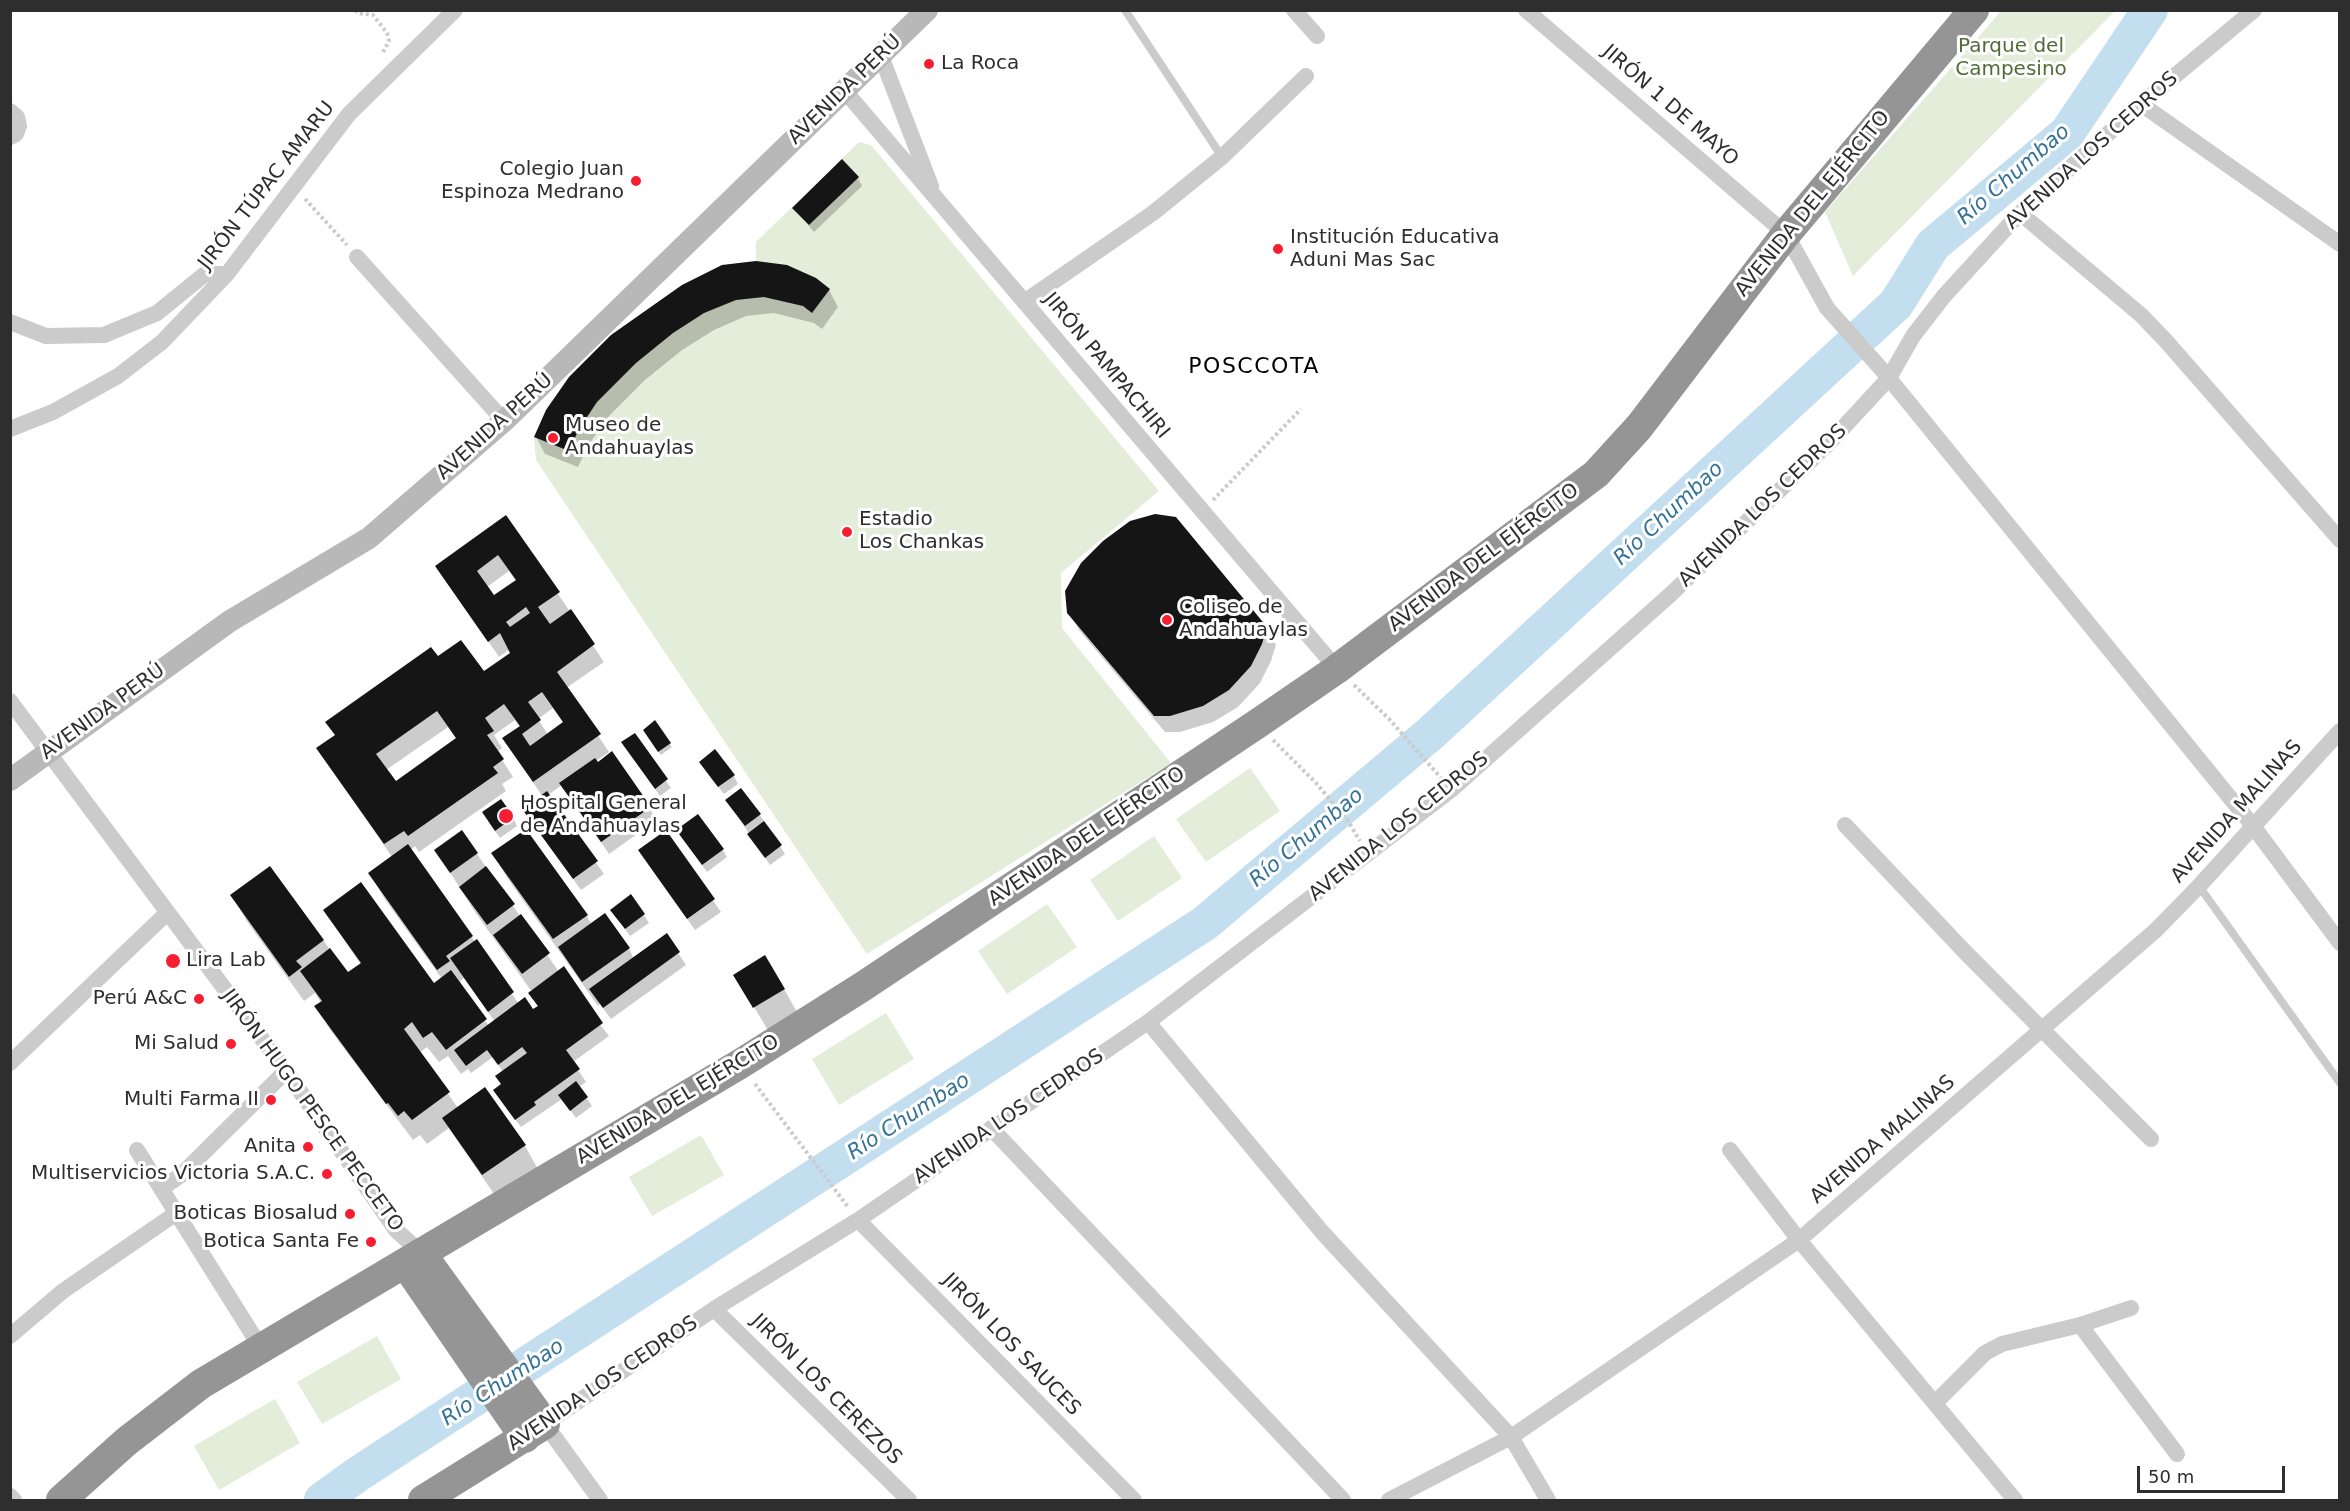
<!DOCTYPE html>
<meta charset="utf-8">
<style>
body{margin:0}
#map{position:relative;width:2350px;height:1511px;overflow:hidden;background:#fff;font-family:"DejaVu Sans",sans-serif}
canvas{display:block}
.frame{position:absolute;inset:0;border:12px solid #2e2e2e;pointer-events:none}
.scale{position:absolute;left:2137px;top:1466px;width:148px;height:27px;box-sizing:border-box;border:3px solid #2e2e2e;border-top:0;padding-left:8px;font-size:18px;line-height:21px;white-space:nowrap;color:#2e2e2e;-webkit-text-stroke:4px #fff;paint-order:stroke}
</style>
<div id="map">
<canvas width="2350" height="1511"></canvas>
<div class="frame"></div>
<div class="scale">50 m</div>
</div>
<script>
const ctx = document.querySelector('canvas').getContext('2d');
ctx.lineJoin = 'round';
function fillPath(path, color) { ctx.fillStyle = color; ctx.fill(path, 'evenodd'); }
const toPath = rows => new Path2D(rows.map(r => 'M' + r).join(''));
function strokePath(path, color, width, dash) { ctx.strokeStyle = color; ctx.lineWidth = width; ctx.lineCap = dash ? 'butt' : 'round'; ctx.setLineDash(dash || []); ctx.stroke(path); }
function label(font, color, halo, rows, align = 'center') {
  ctx.font = font + ' "DejaVu Sans",sans-serif'; ctx.lineWidth = 6; ctx.setLineDash([]); ctx.textBaseline = 'middle'; ctx.strokeStyle = halo; ctx.fillStyle = color; for (const [text, x, y, turn = 0] of rows) {
    ctx.save(); ctx.translate(x, y); ctx.rotate((+turn || 0) * Math.PI / 180); ctx.textAlign = isNaN(turn) ? turn : align; if (halo) ctx.strokeText(text, 0, 0); ctx.fillText(text, 0, 0); ctx.restore();
  }
}
const green = toPath([
 [2001,11,2115,11,1853,276,1825,212],
 [859,142,871,145,1159,491,1061,573,1062,628,1171,763,867,954,536,460,534,437,546,410,569,377,611,335,682,285,722,265,756,261,756,242],
 [1250,768,1280,811,1206,862,1176,819],
 [1154,836,1182,878,1118,921,1090,880],
 [1047,904,1077,947,1007,994,978,951],
 [886,1013,914,1059,839,1105,812,1059],
 [701,1135,724,1175,652,1216,629,1177],
 [377,1336,401,1379,322,1424,297,1382],
 [275,1399,300,1443,219,1490,194,1446]
]);
const shadow = toPath([
 [858,178,862,186,814,232,794,208],
 [682,286,829,290,838,307,822,329,814,323,774,313,746,316,714,330,682,350,645,380,606,419,588,446,578,467,545,454,536,437,612,336],
 [506,517,604,662,566,688,609,752,596,761,598,764,612,753,657,820,609,854,562,785,548,795,604,874,581,890,532,822,543,797,504,739,520,728,515,720,494,735,502,748,497,752,513,777,502,784,506,791,419,852,415,846,410,850,519,1004,533,1011,538,1007,530,993,532,992,475,912,436,850,477,854,559,972,609,1036,573,1062,586,1082,579,1087,592,1106,576,1118,562,1099,521,1127,499,1098,503,1072,493,1057,471,1073,468,1069,461,1074,448,1056,439,1062,427,1047,419,1053,458,1108,525,1146,539,1171,498,1200,449,1128,427,1144,420,1135,413,1140,331,1031,316,1006,321,1003,315,993,304,1001,246,920,232,895,270,868,348,974,361,965,325,910,434,985,442,979,384,898,370,873,392,857,318,749,336,736,327,722,437,658,483,673,512,653,510,649,499,657,437,566],
 [509,571,516,581,494,597,487,587],
 [553,708,564,724,548,735,538,719],
 [448,727,457,740,395,783,386,770],
 [464,978,495,1022,489,1026,462,988,460,981],
 [1069,612,1266,627,1276,645,1271,661,1260,683,1238,707,1213,722,1180,732,1165,732,1079,630],
 [655,722,672,747,661,755,645,730],
 [634,735,671,788,660,796,628,750],
 [705,770,734,776,738,784,724,794],
 [732,808,760,815,785,854,770,865],
 [513,818,517,826,500,838,488,821],
 [666,832,721,912,695,930,640,851],
 [683,839,722,849,727,857,707,872],
 [493,854,586,915,592,925,629,949,634,959,666,935,686,965,611,1019,600,1004,598,1006,508,879],
 [631,896,649,923,630,936,617,918],
 [735,975,784,989,798,1014,769,1032]
]);
const river = toPath([
 [322,1500,358,1474,1205,923,1431,733,1896,304,1933,245,2067,133,2150,10]
]);
const building = toPath([
 [842,159,859,177,809,225,792,208],
 [756,261,787,265,816,278,830,289,812,313,803,306,764,297,736,300,704,313,673,333,636,363,597,402,579,429,569,451,534,437,546,410,569,377,611,335,682,285,722,265],
 [1155,514,1176,517,1267,627,1262,644,1251,666,1229,690,1203,706,1170,716,1154,716,1067,613,1065,591,1081,563,1103,541,1130,521],
 [506,515,560,592,538,607,550,624,571,609,595,644,557,672,601,734,533,782,502,738,520,726,504,704,485,718,494,731,487,735,504,759,493,767,498,773,408,836,404,831,384,844,316,748,335,735,325,722,431,647,438,656,461,640,484,671,510,653,500,633,488,642,435,566],
 [498,555,516,580,494,595,477,571],
 [526,607,530,613,510,627,506,622],
 [542,692,563,722,530,746,522,734,541,720,528,702],
 [437,711,456,738,396,781,376,754],
 [655,720,671,743,658,752,643,730],
 [635,733,668,779,655,789,621,742],
 [715,749,735,775,718,787,699,762],
 [612,751,651,807,601,842,559,783,595,758,598,762],
 [741,788,761,814,745,826,725,800],
 [547,791,598,861,573,879,522,809],
 [501,799,514,817,495,831,482,812],
 [698,814,724,849,702,865,676,830],
 [764,821,782,845,765,858,747,834],
 [526,829,588,915,553,939,491,853],
 [462,830,478,853,450,873,434,850],
 [666,830,715,899,687,919,638,850],
 [408,844,473,936,446,956,450,961,437,970,368,873],
 [270,866,324,940,296,961,302,967,289,977,230,895],
 [486,866,515,904,487,925,459,887],
 [361,882,434,983,451,970,487,1019,446,1050,432,1032,423,1038,412,1022,404,1029,450,1092,412,1120,404,1111,398,1116,388,1103,386,1104,314,1006,322,1001,300,971,330,948,348,972,361,963,323,910],
 [631,894,645,914,625,929,610,910],
 [605,913,630,948,582,982,558,947],
 [521,914,550,953,522,974,493,935],
 [667,933,680,952,603,1008,589,989],
 [477,939,514,992,488,1012,450,958],
 [765,955,785,989,753,1008,733,975],
 [564,966,603,1023,566,1050,580,1069,534,1102,536,1105,515,1120,493,1090,501,1084,495,1076,527,1053,522,1047,498,1065,487,1050,466,1066,454,1050,525,997,533,1009,538,1006,528,993],
 [576,1081,588,1097,570,1111,558,1095],
 [485,1087,526,1145,482,1175,442,1118]
]);
const path = toPath([
 [356,10,357,13,373,15,387,33,389,41,382,54],
 [305,199,347,245],
 [1213,500,1301,409],
 [1354,685,1390,720,1441,778],
 [1273,740,1316,783,1348,821,1360,841],
 [755,1084,848,1207]
]);
const lane = toPath([
 [1125,10,1222,157],
 [2199,886,2340,1083]
]);
const street = toPath([
 [1294,10,1317,36],
 [1526,10,1786,234,1827,308,1883,371,2253,826,2340,943],
 [881,56,931,186],
 [844,90,1337,669],
 [2141,104,2340,244],
 [10,111,17,117,19,126,16,134,10,137],
 [2020,213,2141,315,2166,341,2340,540],
 [357,257,504,421],
 [1024,302,1153,213,1222,157,1306,76],
 [10,322,46,336,104,335,157,313,205,274,227,274],
 [10,429,53,412,118,376,162,342,227,274,349,114,455,10],
 [10,701,286,1071,396,1230,421,1253],
 [1845,825,1965,952,2151,1139],
 [1148,1022,1322,1232,1511,1437,1548,1500],
 [10,1063,167,913],
 [991,1128,1343,1500],
 [137,1150,261,1348],
 [1730,1150,1799,1240,2015,1500],
 [161,1189,181,1175,286,1071],
 [858,1220,1134,1500],
 [714,1309,909,1500],
 [2080,1325,2177,1454],
 [10,1336,63,1291,175,1214],
 [1935,1403,1985,1353,2002,1344,2080,1325,2131,1308],
 [10,1496,14,1500],
 [600,1500,545,1424,714,1309,858,1220,1148,1022,1451,790,1671,594,1828,444,1889,378,1913,336,1944,296,2020,213,2141,104,2254,10],
 [1389,1500,1511,1437,1799,1240,2156,930,2199,886,2340,731]
]);
const secondary = toPath([
 [10,780,230,621,369,538,504,421,927,10]
]);
const highway = toPath([
 [421,1253,545,1424,423,1500],
 [413,1275,525,1438],
 [61,1500,127,1441,201,1384,740,1064,862,987,1257,724,1337,669,1596,474,1639,427,1786,234,1974,10]
]);
const markers = [
 [929,64,6,"#f61e30"],
 [636,181,6,"#f61e30"],
 [1278,249,6,"#f61e30"],
 [553,438,6,"#f61e30"],
 [847,532,6,"#f61e30"],
 [1167,620,6,"#f61e30"],
 [506,816,8,"#f61e30"],
 [173,961,8,"#f61e30"],
 [199,999,6,"#f61e30"],
 [231,1044,6,"#f61e30"],
 [271,1100,6,"#f61e30"],
 [308,1147,6,"#f61e30"],
 [327,1174,6,"#f61e30"],
 [350,1214,6,"#f61e30"],
 [371,1242,6,"#f61e30"]
];
const parkNames = [
 ["Parque del",2011,47],
 ["Campesino",2011,70]
];
const poiNames = [
 ["La Roca",941,64,"left"],
 ["Colegio Juan",624,170],
 ["Espinoza Medrano",624,193],
 ["Institución Educativa",1290,238,"left"],
 ["Aduni Mas Sac",1290,261,"left"],
 ["Museo de",565,426,"left"],
 ["Andahuaylas",565,449,"left"],
 ["Estadio",859,520,"left"],
 ["Los Chankas",859,543,"left"],
 ["Coliseo de",1179,608,"left"],
 ["Andahuaylas",1179,631,"left"],
 ["Hospital General",520,804,"left"],
 ["de Andahuaylas",520,827,"left"],
 ["Lira Lab",186,961,"left"],
 ["Perú A&C",187,999],
 ["Mi Salud",219,1044],
 ["Multi Farma II",259,1100],
 ["Anita",296,1147],
 ["Multiservicios Victoria S.A.C.",315,1174],
 ["Boticas Biosalud",338,1214],
 ["Botica Santa Fe",359,1242]
];
const streetNames = [
 ["AVENIDA PERÚ",845,90,-44],
 ["JIRÓN 1 DE MAYO",1670,106,41],
 ["AVENIDA LOS CEDROS",2092,151,-42],
 ["JIRÓN TÚPAC AMARU",267,186,-52],
 ["AVENIDA DEL EJÉRCITO",1813,204,-51],
 ["JIRÓN PAMPACHIRI",1106,366,50],
 ["AVENIDA PERÚ",495,427,-42],
 ["AVENIDA LOS CEDROS",1763,506,-44],
 ["AVENIDA DEL EJÉRCITO",1484,558,-37],
 ["AVENIDA PERÚ",103,712,-36],
 ["AVENIDA MALINAS",2237,812,-48],
 ["AVENIDA LOS CEDROS",1399,827,-39],
 ["AVENIDA DEL EJÉRCITO",1087,837,-34],
 ["AVENIDA DEL EJÉRCITO",678,1100,-31],
 ["JIRÓN HUGO PESCE PECCETO",312,1111,54],
 ["AVENIDA LOS CEDROS",1009,1117,-34],
 ["AVENIDA MALINAS",1883,1140,-41],
 ["JIRÓN LOS SAUCES",1011,1345,46],
 ["AVENIDA LOS CEDROS",603,1384,-34],
 ["JIRÓN LOS CEREZOS",826,1390,45]
];
const waterNames = [
 ["Río Chumbao",2014,175,-41],
 ["Río Chumbao",1669,514,-43],
 ["Río Chumbao",1307,838,-40],
 ["Río Chumbao",909,1117,-33],
 ["Río Chumbao",503,1383,-33]
];
const quarterNames = [
 ["POSCCOTA",1254,367]
];
fillPath(green, '#e4edd9');
fillPath(shadow, '#0003');
strokePath(river, '#c3deef', 36);
fillPath(building, '#151515');
strokePath(path, '#cbcbcb', 4, [3, 3]);
strokePath(lane, '#cbcbcb', 8);
strokePath(street, '#cbcbcb', 16);
strokePath(secondary, '#b8b8b8', 22);
strokePath(highway, '#959595', 30);
for (const [x, y, r, color] of markers) { const dot = new Path2D(); dot.arc(x, y, r, 0, 2 * Math.PI); ctx.fillStyle = color; ctx.fill(dot); strokePath(dot, '#fff', 2); }
label('20px', '#516d37', '#fff', parkNames);
label('20px', '#2e2e2e', '#fff', poiNames, 'right');
label('20px', '#2e2e2e', '#fff', streetNames);
label('italic 21px', '#347297', '#fff', waterNames);
ctx.letterSpacing = '1.5px';
label('22px', '#000', '#fff', quarterNames);
ctx.letterSpacing = '0px';
</script>
